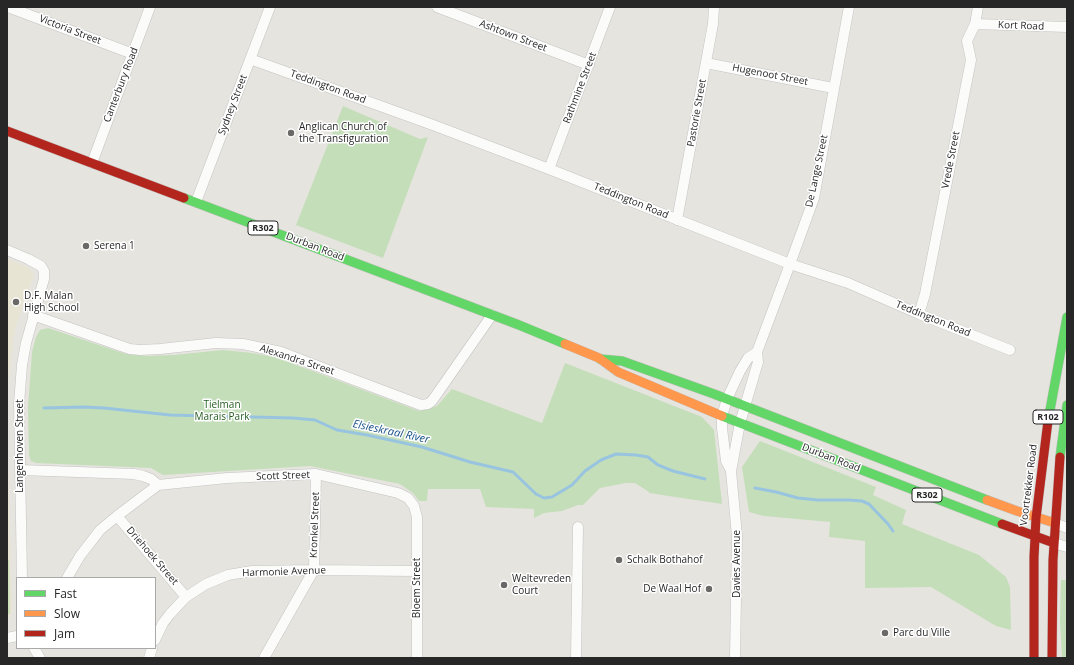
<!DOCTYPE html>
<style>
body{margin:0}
#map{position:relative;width:1074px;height:665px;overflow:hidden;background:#e6e4de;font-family:"Open Sans",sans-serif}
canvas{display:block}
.frame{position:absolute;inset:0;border:8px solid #272727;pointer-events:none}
.legend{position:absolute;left:16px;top:577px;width:140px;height:72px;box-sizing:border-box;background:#fff;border:1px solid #a9a9a9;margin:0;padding:5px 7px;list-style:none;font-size:12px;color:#272727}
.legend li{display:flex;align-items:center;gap:8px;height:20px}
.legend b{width:20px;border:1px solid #a9a9a9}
</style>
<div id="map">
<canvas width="1074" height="665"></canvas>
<div class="frame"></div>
<ul class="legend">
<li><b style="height:5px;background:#63d668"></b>Fast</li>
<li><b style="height:5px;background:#ff974d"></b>Slow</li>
<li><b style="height:5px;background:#b3261e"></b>Jam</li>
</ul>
</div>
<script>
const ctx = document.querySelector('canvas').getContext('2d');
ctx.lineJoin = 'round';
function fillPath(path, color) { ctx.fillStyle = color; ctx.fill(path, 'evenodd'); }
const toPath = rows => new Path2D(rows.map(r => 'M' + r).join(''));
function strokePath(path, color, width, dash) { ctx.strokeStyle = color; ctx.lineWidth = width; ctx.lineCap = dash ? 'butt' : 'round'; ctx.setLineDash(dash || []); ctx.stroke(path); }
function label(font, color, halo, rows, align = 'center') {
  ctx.font = font + ' "Open Sans",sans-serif'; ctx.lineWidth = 3; ctx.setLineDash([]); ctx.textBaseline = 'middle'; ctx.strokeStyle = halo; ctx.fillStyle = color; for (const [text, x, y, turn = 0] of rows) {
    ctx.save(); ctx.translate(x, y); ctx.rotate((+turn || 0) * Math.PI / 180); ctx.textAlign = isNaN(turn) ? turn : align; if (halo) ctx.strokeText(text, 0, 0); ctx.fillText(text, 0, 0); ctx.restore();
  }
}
const education = toPath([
 [7,259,29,268,34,275,15,328,7,391],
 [7,432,12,611,7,622]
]);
const green = toPath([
 [343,106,420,139,428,137,383,258,296,225],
 [48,328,126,354,146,356,174,355,223,350,252,353,275,357,419,411,437,406,452,389,542,423,565,363,702,417,714,430,722,504,649,493,649,492,635,483,626,483,600,488,583,505,578,505,562,511,544,513,534,518,534,509,486,507,480,489,428,489,427,501,419,501,413,493,400,484,310,466,163,475,151,468,36,463,31,461,29,455,28,407,32,352,36,337,40,330],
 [760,441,876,487,873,495,906,510,902,524,979,555,1006,577,1010,587,1011,630,996,626,931,587,865,588,865,541,829,537,830,522,764,516,749,512,742,467],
 [1061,580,1067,580,1067,658,1062,658,1060,620]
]);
const pitch = toPath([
 [7,560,9,560,10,614,7,614]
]);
const stream = toPath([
 [44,408,84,407,104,408,170,415,293,418,315,420,337,430,367,435,422,447,470,462,513,472,536,494,544,498,552,497,572,485,585,471,601,460,616,454,636,455,648,457,658,465,673,471,705,479],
 [755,488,776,492,798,498,818,500,849,500,862,501,869,504,888,524,893,531]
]);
const street = toPath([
 [8,7,133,54],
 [437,7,589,65],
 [975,24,1067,27],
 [250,59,433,125,549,169,790,264,848,283,919,314,1010,350],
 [706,63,833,88],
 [92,163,150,7],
 [549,169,610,7],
 [196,202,270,7],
 [677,220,713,24,714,7],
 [7,250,28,259,41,266,44,271,44,279,26,343,22,365,19,404,22,578],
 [919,314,925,294,971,60,970,55,967,41,975,24,978,7],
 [33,315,124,347,130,349,140,350,160,349,216,343,243,344,281,352,312,364,421,405,428,404,432,401,492,315],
 [20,470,134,474,143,476,151,479,158,485],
 [731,470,726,461,722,428,722,416,727,399,740,371,748,358,757,352],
 [117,516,186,597],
 [1055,523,1067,528],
 [1054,543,1067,547],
 [67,578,80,556,100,530,117,516,158,485,227,478,316,474,398,493,408,498,414,506,417,517,417,658],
 [7,638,17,636],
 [155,640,163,623,170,614,186,597,206,584,228,575,252,571,314,570,417,571],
 [34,648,40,658],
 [149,658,152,648],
 [264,658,307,582,314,570,316,474],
 [576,658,578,527],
 [735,658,737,536,731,471,740,423,758,362,757,352,790,264,814,198,849,7]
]);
const fast = toPath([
 [184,198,519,325,565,344],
 [600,359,622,361,714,394,987,500],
 [722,416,1002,524],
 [1048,421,1067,317],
 [1060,457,1067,405]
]);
const slow = toPath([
 [565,344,599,358,618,372,722,416],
 [987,500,1017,511,1055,523]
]);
const jam = toPath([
 [7,131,184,198],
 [1002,524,1054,543],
 [1034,658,1034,557,1036,518,1048,421],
 [1052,658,1053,560,1060,457]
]);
const markers = [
 [291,133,4,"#6a6967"],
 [86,246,4,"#6a6967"],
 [16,302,4,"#6a6967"],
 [619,560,4,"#6a6967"],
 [504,585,4,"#6a6967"],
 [709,589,4,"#6a6967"],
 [885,633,4,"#6a6967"]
];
const shields = [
 [263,228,30],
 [1048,417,30],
 [927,495,30]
];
const shieldNames = [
 ["R302",263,228],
 ["R102",1048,417],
 ["R302",927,495]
];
const streetNames = [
 ["Kort Road",1021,26,2],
 ["Victoria Street",70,30,21],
 ["Ashtown Street",513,36,21],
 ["Hugenoot Street",770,75,11],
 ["Canterbury Road",121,85,-69],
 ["Teddington Road",328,87,20],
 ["Rathmine Street",580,88,-69],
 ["Sydney Street",233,105,-69],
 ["Pastorie Street",697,113,-80],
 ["Vrede Street",951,160,-79],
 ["De Lange Street",817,171,-78],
 ["Teddington Road",631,201,22],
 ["Durban Road",315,247,21],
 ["Teddington Road",933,319,22],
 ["Alexandra Street",297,360,18],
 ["Langenhoven Street",20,446,-90],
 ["Durban Road",831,458,21],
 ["Scott Street",283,476,-2],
 ["Voortrekker Road",1029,485,-83],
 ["Kronkel Street",315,525,-88],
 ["Driehoek Street",152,556,49],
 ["Davies Avenue",737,564,-90],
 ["Harmonie Avenue",284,572,-2],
 ["Bloem Street",417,588,-90]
];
const poiNames = [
 ["Anglican Church of",299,127],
 ["the Transfiguration",299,139],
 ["Serena 1",94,246],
 ["D.F. Malan",24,296],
 ["High School",24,308],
 ["Schalk Bothahof",627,560],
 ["Weltevreden",512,579],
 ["Court",512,591],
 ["De Waal Hof",701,589,"right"],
 ["Parc du Ville",893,633]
];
const parkNames = [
 ["Tielman",222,405],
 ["Marais Park",222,417]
];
const waterNames = [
 ["Elsieskraal River",391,432,12]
];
fillPath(education, '#e8e4d4');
fillPath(green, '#c4deba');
fillPath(pitch, '#cde2b8');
strokePath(stream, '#98c4e0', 3);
strokePath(street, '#c4c3c3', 11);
strokePath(fast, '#c3c2c0', 10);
strokePath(slow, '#c3c2c0', 10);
strokePath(jam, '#c3c2c0', 10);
strokePath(street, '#fbfbfa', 10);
strokePath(fast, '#63d668', 9);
strokePath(slow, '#ff974d', 9);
strokePath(jam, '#b3261e', 9);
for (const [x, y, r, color] of markers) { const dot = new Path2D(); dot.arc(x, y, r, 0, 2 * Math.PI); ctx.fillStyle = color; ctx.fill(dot); strokePath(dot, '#fff', 1.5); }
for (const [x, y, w] of shields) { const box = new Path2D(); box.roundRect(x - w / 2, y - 7, w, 14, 3); ctx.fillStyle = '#fff'; ctx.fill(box); strokePath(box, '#272727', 1); }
label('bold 9px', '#272727', null, shieldNames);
label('10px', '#272727', '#fff', streetNames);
label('10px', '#272727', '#fff', poiNames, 'left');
label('10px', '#245c20', '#fff', parkNames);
label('italic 11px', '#1a5389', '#fff', waterNames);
</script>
